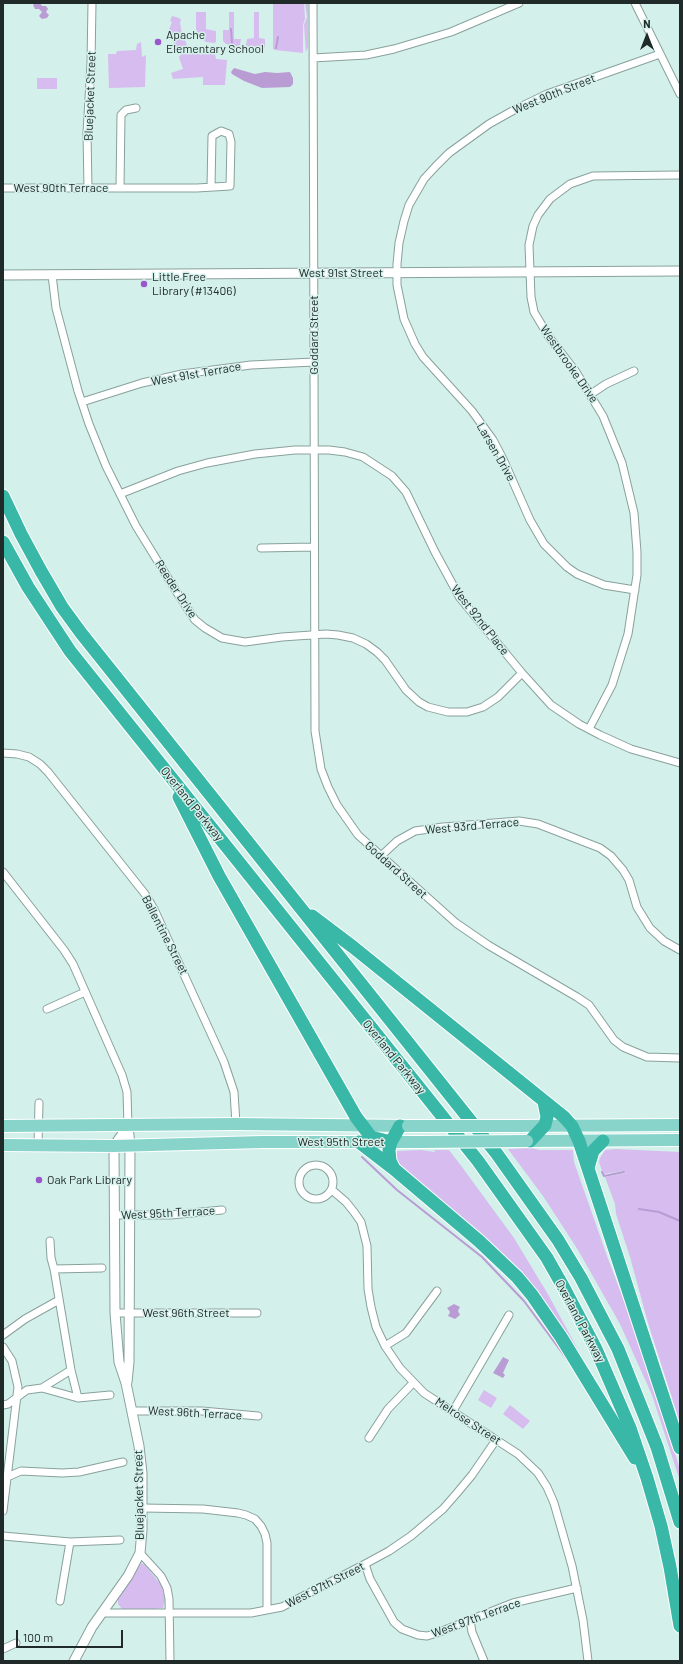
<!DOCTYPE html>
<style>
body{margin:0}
#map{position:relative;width:683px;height:1664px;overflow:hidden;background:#d4f0ea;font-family:Barlow,sans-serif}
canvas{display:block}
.frame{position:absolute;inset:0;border:4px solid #202b29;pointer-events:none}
.north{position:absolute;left:627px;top:16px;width:40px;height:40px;-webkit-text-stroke:3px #d4f0ea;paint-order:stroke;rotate:0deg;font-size:11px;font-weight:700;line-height:16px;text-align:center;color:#202b29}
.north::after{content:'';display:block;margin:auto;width:14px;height:18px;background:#202b29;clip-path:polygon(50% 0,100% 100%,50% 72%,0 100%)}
.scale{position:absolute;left:16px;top:1630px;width:107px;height:18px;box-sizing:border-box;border:2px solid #202b29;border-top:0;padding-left:5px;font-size:12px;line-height:14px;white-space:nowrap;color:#202b29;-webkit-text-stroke:3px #d4f0ea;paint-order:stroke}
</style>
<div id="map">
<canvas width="683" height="1664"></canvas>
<div class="frame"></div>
<div class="north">N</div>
<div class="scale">100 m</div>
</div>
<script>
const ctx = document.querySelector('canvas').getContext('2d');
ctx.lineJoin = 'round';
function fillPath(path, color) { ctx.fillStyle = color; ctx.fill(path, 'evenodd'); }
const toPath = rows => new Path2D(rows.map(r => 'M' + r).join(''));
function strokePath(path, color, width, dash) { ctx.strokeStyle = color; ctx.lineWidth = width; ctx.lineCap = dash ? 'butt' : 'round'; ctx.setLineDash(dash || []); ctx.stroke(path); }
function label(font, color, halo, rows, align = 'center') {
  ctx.font = font + ' Barlow,sans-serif'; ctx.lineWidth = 3; ctx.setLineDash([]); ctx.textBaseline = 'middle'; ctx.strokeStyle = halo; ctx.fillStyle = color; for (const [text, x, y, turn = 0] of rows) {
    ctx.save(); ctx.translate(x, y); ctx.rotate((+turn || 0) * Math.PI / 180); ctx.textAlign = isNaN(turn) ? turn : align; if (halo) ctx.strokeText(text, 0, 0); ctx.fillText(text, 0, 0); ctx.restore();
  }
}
const green = toPath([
 [273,3,304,3,305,19,303,25,303,53,275,50,273,49],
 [305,3,308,3,308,47,306,52,304,25,307,17],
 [196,12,206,12,206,29,216,31,216,41,215,43,206,42,199,36,196,29],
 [229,12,234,12,234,39,241,39,240,45,238,47,226,44,223,41,223,30,229,30],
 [254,12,259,12,259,38,265,39,265,47,262,50,249,47,246,45,247,39,254,38],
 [172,16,179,18,181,20,180,23,182,34,187,45,178,55,169,30,172,22,170,21],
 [141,42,142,57,146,55,145,87,109,88,108,54,116,54,117,51,136,50,137,44],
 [188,47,201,55,201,53,215,54,216,59,227,60,225,85,203,85,203,77,173,79,171,73,183,69,179,57],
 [37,78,57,78,57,89,37,89],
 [532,1148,539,1150,573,1150,574,1162,607,1256,639,1340,666,1423,680,1470,680,1481,652,1395,620,1324,578,1250,543,1196,508,1149],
 [616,1149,680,1152,680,1423,648,1323,630,1257,616,1214,615,1204,605,1177,626,1173,624,1171,603,1174,599,1162,600,1158,605,1150],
 [421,1150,435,1152,434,1150,449,1150,462,1167,514,1238,549,1296,591,1374,511,1263,483,1235,405,1171,394,1156,394,1152,398,1151],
 [484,1390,497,1398,491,1408,478,1400],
 [510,1405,530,1421,523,1429,503,1414],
 [141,1563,145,1565,162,1586,165,1600,163,1608,155,1609,122,1609,118,1604,118,1598]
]);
const water = toPath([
 [35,3,40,3,42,6,46,6,48,9,46,12,49,15,47,18,42,19,39,16,42,12,39,9,35,9,33,5],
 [234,68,255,74,265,72,277,73,290,72,293,78,293,84,290,87,262,88,244,81,232,74,231,72],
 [454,1304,460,1307,458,1311,460,1315,455,1319,448,1316,450,1312,447,1308],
 [503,1357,509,1360,503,1373,505,1375,503,1378,493,1373]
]);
const stream = toPath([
 [231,29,232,43],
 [276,48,278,37],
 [362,1157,397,1190,482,1257,524,1301,569,1362],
 [602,1172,604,1176,624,1172],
 [639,1209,659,1212,680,1221]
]);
const minor = toPath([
 [313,3,315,731,321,769,328,787,337,805,358,835,456,923,488,945,577,997,589,1005,614,1040,623,1047,647,1057,680,1058],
 [635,3,680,94],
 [313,58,366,55,394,49,451,32,519,3],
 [3,188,197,188,230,186,231,142,229,134,221,131,212,136,211,187],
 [88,188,87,133,91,63,92,3],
 [120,188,121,115,126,110,136,108],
 [52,275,56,308,78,391,89,424,106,466,136,526,176,591,195,620,205,628,222,638,245,642,282,637,326,634,338,635,353,638,366,644,377,652,385,660,406,690,419,702,428,707,448,712,467,712,483,707,498,697,522,673],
 [591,394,606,384,634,371],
 [82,402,142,383,182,374,251,365,314,362],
 [120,494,178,471,207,463,255,454,295,450,329,450,345,452,363,457,392,476,406,492,435,552,460,598,522,673,551,705,579,724,600,735,631,749,680,763],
 [261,548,314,547],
 [635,590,604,585,577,574,567,567,544,544,530,520,503,459,493,440,472,411,423,357,415,344,404,319,397,285,397,264,399,243,404,221,409,205,424,179,436,166,449,153,489,124,514,110,547,94,660,54],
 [589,729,612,685,628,634,637,575,637,552,634,513,622,463,603,416,576,372,549,337,534,312,531,297,529,245,533,226,538,215,550,199,570,184,593,176,680,175],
 [3,753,17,754,29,757,40,764,48,772,145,894,154,909,224,1062,234,1092,236,1124],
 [381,856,397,841,415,831,443,827,519,821,538,824,600,848,611,856,623,870,629,880,637,907,650,928,664,941,680,950],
 [3,872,64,950,73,964,122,1075,127,1092,128,1126],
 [47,1009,85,992],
 [38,1145,39,1103],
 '299 1182a17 17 0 1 1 34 0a17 17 0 1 1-34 0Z',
 [332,1190,346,1202,354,1212,361,1222,367,1246,368,1289,371,1307,376,1327,385,1346,400,1368,424,1393,518,1454,538,1473,547,1487,554,1503,572,1566,583,1620,588,1661],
 [114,1215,171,1215,222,1210],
 [54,1269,102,1268],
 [115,1313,257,1313],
 [3,1335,25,1319,59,1300],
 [385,1346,406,1333,437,1291],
 [3,1347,12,1361,18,1387,3,1511],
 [42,1388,71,1370],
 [78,1398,110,1395],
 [3,1405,8,1404,27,1390,42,1388,78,1398,71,1370,54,1269,51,1258,50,1241],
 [132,1411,202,1411,258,1416],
 [453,1411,509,1315],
 [369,1438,388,1409,413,1383],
 [5,1478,21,1471,62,1473,79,1472,123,1462],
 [142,1508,203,1509,238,1513,246,1515,255,1519,261,1526,265,1534,267,1543,267,1610],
 [3,1536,70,1542,120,1540],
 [140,1553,161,1576,167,1588,169,1599,170,1661],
 [365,1564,370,1579,394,1622,402,1629,418,1635,427,1636,437,1633,513,1603,577,1588],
 [60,1601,70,1542],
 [103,1613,251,1613,282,1607,365,1564,389,1551,411,1536,443,1509,457,1493,472,1475,496,1440],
 [470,1620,472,1632,484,1661],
 [3,1649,16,1643]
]);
const tertiary = toPath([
 [3,275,680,271],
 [127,1382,129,1362,130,1145,128,1126],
 [74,1661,92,1627,128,1576,140,1553,142,1530,142,1473,139,1446,126,1383,119,1362,115,1313,114,1146,128,1126]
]);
const primary = toPath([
 [3,1126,236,1124,408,1126],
 [514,1126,680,1125],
 [527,1141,680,1140],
 [3,1145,114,1146,263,1142,421,1142]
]);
const motorway = toPath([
 [3,496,21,534,41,571,62,607,81,633,497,1154,558,1240,581,1278,618,1349,657,1447,680,1522],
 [3,542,28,587,70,651,478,1161,547,1258,564,1288,596,1349,630,1428,647,1478,661,1526,670,1567,680,1626],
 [179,797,219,876,356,1117,371,1137,391,1142],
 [312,916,353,947,564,1117,572,1126,579,1141,680,1448],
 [530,1141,545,1125,547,1117,544,1102],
 [359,1142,394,1169,479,1241,517,1277,532,1295,561,1337,635,1458],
 [588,1168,593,1151,603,1141],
 [394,1169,390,1161,389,1150,391,1142,400,1126]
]);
const primaryBridge = toPath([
 [408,1126,514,1126],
 [421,1142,527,1141]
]);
const markers = [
 [158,42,4,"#9a57cc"],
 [144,284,4,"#9a57cc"],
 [39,1180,4,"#9a57cc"]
];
const poiNames = [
 ["Apache",166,35],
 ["Elementary School",166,49],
 ["Little Free",152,277],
 ["Library (#13406)",152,291],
 ["Oak Park Library",47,1180]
];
const streetNames = [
 ["West 90th Street",554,94,-22],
 ["Bluejacket Street",90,96,-88],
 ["West 90th Terrace",61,188],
 ["West 91st Street",341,273],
 ["Goddard Street",314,335,-90],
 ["Westbrooke Drive",569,364,55],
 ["West 91st Terrace",196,374,-10],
 ["Larsen Drive",496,452,60],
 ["Reeder Drive",176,589,57],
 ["West 92nd Place",480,620,52],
 ["Overland Parkway",192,804,51],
 ["West 93rd Terrace",472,826,-5],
 ["Goddard Street",396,870,42],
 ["Ballentine Street",165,935,63],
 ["Overland Parkway",394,1057,51],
 ["West 95th Street",341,1142],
 ["West 95th Terrace",168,1213,-3],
 ["West 96th Street",186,1313],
 ["Overland Parkway",580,1321,62],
 ["West 96th Terrace",195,1413,3],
 ["Melrose Street",468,1421,33],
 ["Bluejacket Street",139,1495,-91],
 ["West 97th Street",325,1585,-27],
 ["West 97th Terrace",476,1618,-20]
];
fillPath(green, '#d6bcef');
fillPath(water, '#ba9cd5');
strokePath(stream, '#ba9cd5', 2);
strokePath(minor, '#88a19c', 9);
strokePath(tertiary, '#88a19c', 11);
strokePath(primary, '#fff', 14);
strokePath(motorway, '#fff', 15);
strokePath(minor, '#fff', 7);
strokePath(tertiary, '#fff', 9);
strokePath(primary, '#88d4ca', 12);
strokePath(motorway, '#39b8a7', 13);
strokePath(primaryBridge, '#fff', 14, []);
strokePath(primaryBridge, '#88d4ca', 12);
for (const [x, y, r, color] of markers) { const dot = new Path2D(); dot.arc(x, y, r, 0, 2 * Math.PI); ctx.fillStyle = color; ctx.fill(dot); strokePath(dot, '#d4f0ea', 1.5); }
label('12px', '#202b29', '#d4f0ea', poiNames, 'left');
label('12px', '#202b29', '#d4f0ea', streetNames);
</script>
